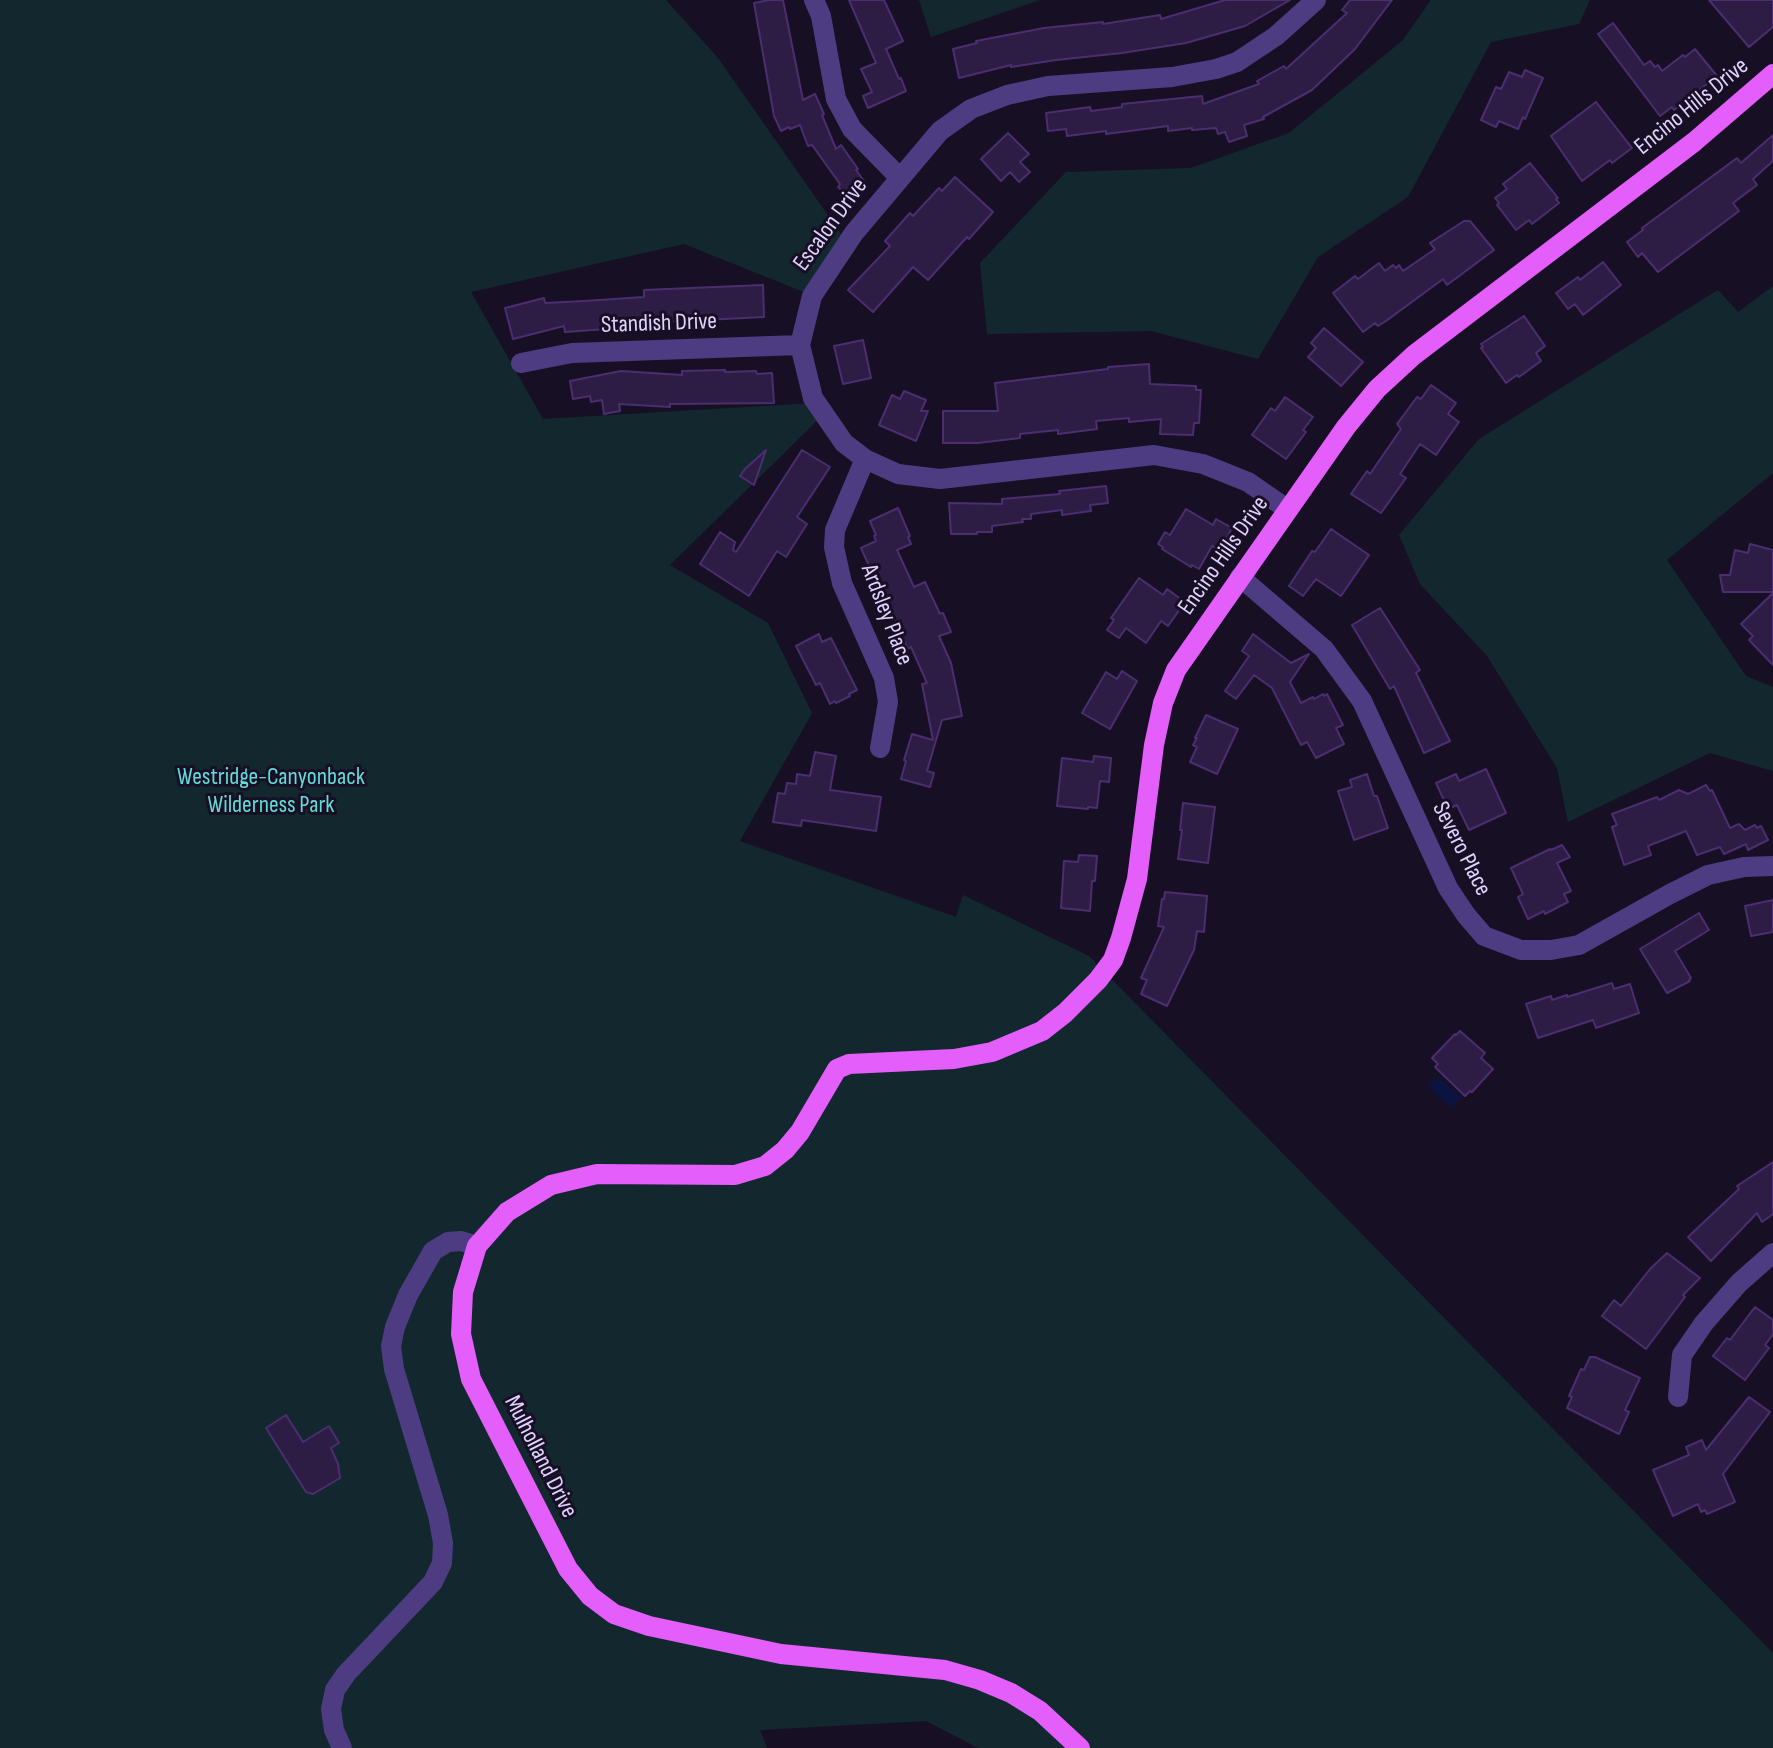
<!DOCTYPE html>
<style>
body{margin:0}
canvas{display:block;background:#170f24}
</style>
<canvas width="1773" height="1748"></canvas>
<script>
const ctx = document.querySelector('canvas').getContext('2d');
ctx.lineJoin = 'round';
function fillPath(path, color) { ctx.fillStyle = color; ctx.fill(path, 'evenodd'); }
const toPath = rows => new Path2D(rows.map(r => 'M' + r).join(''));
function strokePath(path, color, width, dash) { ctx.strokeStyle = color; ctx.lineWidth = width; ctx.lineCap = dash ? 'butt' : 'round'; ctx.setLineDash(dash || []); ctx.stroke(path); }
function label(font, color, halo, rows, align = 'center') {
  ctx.font = font + ' "Sofia Sans Condensed",sans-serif'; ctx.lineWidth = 6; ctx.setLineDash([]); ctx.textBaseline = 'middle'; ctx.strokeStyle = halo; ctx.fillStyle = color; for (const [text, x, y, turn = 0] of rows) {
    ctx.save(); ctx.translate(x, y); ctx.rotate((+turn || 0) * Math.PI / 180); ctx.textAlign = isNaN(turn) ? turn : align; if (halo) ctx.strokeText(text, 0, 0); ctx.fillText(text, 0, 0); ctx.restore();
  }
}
const green = toPath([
 [0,0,666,0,718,58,846,241,809,294,684,244,471,292,543,419,815,403,822,416,670,565,768,623,812,713,740,841,956,917,963,895,1089,956,1773,1653,1773,1748,978,1748,926,1721,760,1730,767,1748,0,1748],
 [919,0,1040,0,931,37],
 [1431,0,1590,0,1579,24,1491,42,1408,197,1318,257,1258,359,1151,331,987,334,980,263,1066,172,1191,168,1289,133,1402,41],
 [1773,286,1773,473,1667,560,1746,676,1773,687,1773,771,1710,753,1568,822,1557,768,1487,656,1420,584,1399,535,1479,439,1718,290,1738,312]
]);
const water = toPath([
 [1438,1077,1461,1097,1451,1108,1428,1087]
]);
const building = toPath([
 [769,0,783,0,803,100,815,94,824,114,822,115,836,149,841,145,858,169,856,170,864,181,849,197,838,187,840,184,812,145,808,146,800,125,790,129,789,127,781,131,774,116,754,3,769,0],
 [849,0,884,0,903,41,886,49,899,79,901,78,906,91,868,108,863,96,872,92,861,69,876,63,849,0],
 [1225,0,1290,0,1245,26,1186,43,1122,53,1056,60,1011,67,1011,65,959,78,953,49,977,43,976,41,1044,28,1103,22,1103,24,1160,15,1161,19,1225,0],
 [1350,0,1392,0,1355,49,1312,90,1263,117,1264,119,1244,125,1247,136,1229,142,1225,132,1218,134,1216,128,1192,130,1192,128,1168,131,1168,126,1106,134,1106,131,1067,136,1066,129,1048,131,1046,113,1090,107,1091,111,1122,107,1122,104,1202,96,1203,104,1259,84,1257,81,1284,66,1286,69,1347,13,1342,10,1350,0],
 [1709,0,1773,0,1773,27,1749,47,1709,0],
 [1613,23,1644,65,1650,61,1655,67,1658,65,1662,71,1683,55,1685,57,1695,49,1717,76,1674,110,1672,107,1660,116,1598,34,1613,23],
 [1525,70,1543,78,1525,119,1523,117,1518,129,1499,121,1496,127,1481,120,1496,87,1501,89,1509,72,1522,77,1525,70],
 [1596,102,1632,148,1612,163,1610,160,1582,181,1551,136,1596,102],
 [1008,133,1029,154,1020,162,1030,172,1019,182,1010,172,1001,181,981,159,1008,133],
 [1773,135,1773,161,1753,179,1757,185,1733,203,1739,211,1658,272,1642,253,1638,257,1627,242,1643,230,1642,228,1737,158,1741,163,1773,135],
 [1530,163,1558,198,1556,199,1559,203,1532,224,1529,220,1516,230,1497,205,1499,203,1495,198,1507,189,1503,184,1530,163],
 [955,177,993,212,969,239,967,237,928,280,913,267,873,312,848,290,890,246,885,241,910,213,913,216,939,188,942,191,955,177],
 [1464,221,1470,221,1494,250,1447,285,1443,279,1386,321,1378,326,1375,323,1363,332,1333,293,1355,276,1358,279,1379,263,1385,271,1393,265,1396,268,1399,265,1403,271,1435,249,1430,243,1464,221],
 [1603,262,1621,285,1583,315,1575,304,1568,309,1556,293,1578,277,1580,280,1603,262],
 [763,285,764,317,664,322,664,328,620,328,565,332,564,326,513,339,505,308,544,298,545,303,584,301,644,297,644,290,763,285],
 [1524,316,1545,346,1536,353,1541,361,1519,377,1517,375,1506,383,1481,348,1483,347,1481,344,1524,316],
 [1324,328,1363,362,1341,386,1308,357,1316,348,1311,343,1324,328],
 [863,340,871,378,843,384,834,346,863,340],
 [1149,364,1150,384,1196,386,1196,390,1201,390,1199,423,1194,423,1193,435,1160,434,1161,419,1129,422,1129,418,1096,421,1097,429,1058,434,1058,430,1020,434,1020,438,978,443,943,443,943,411,998,411,995,383,1108,369,1108,367,1149,364],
 [725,370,725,372,756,371,757,374,772,373,774,403,670,404,670,407,619,404,620,411,604,414,602,400,591,402,590,396,573,399,570,381,621,371,682,375,682,371,725,370],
 [1431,385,1456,403,1448,414,1459,422,1436,455,1420,444,1400,474,1406,478,1381,513,1351,494,1367,471,1370,474,1401,429,1397,424,1417,397,1421,399,1431,385],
 [904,391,926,400,921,411,928,411,916,441,879,425,892,395,900,399,904,391],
 [1285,397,1313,417,1303,430,1306,432,1286,459,1252,435,1271,408,1275,411,1285,397],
 [766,450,754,485,740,476,745,469,766,450],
 [802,450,830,467,797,517,807,524,786,557,777,551,749,596,700,564,720,532,735,542,733,550,736,552,802,450],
 [1106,486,1108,503,1090,505,1091,511,1062,515,1062,510,1031,514,1031,519,1022,519,1023,522,992,526,992,532,977,532,977,534,951,534,949,503,1002,504,1002,499,1060,494,1059,491,1106,486],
 [898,508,910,536,908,537,911,544,897,550,914,587,925,582,940,614,943,613,951,632,939,636,951,663,962,716,942,720,927,771,934,773,930,787,901,779,906,761,904,760,912,734,933,740,922,684,927,683,911,647,908,649,896,622,891,615,861,548,876,541,874,536,876,535,870,521,898,508],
 [1186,509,1213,525,1216,519,1232,528,1220,550,1212,546,1199,569,1192,565,1191,567,1162,549,1163,547,1158,544,1165,532,1170,535,1186,509],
 [1331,529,1369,555,1341,596,1316,579,1303,596,1289,586,1312,551,1315,552,1331,529],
 [1750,544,1773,550,1773,592,1723,592,1720,575,1730,575,1735,550,1748,553,1750,544],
 [1139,578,1163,595,1167,589,1185,602,1168,626,1161,621,1146,643,1126,628,1119,638,1107,630,1114,620,1111,618,1139,578],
 [1773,593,1773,665,1749,640,1753,636,1741,624,1773,593],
 [1380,608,1420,670,1416,673,1450,741,1424,753,1394,686,1390,689,1352,625,1380,608],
 [819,634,822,642,831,638,857,690,849,694,850,696,836,703,835,701,830,704,820,683,816,685,796,646,819,634],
 [1253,634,1291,663,1309,654,1290,682,1301,703,1313,697,1314,699,1323,694,1324,696,1327,694,1343,725,1336,728,1344,744,1316,758,1307,742,1301,745,1272,688,1254,675,1236,699,1225,691,1249,656,1242,651,1253,634],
 [1122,671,1137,681,1110,729,1082,713,1106,672,1117,679,1122,671],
 [1206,715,1238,729,1217,774,1190,762,1197,747,1193,745,1197,738,1195,738,1206,715],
 [815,752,836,756,830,790,881,797,876,831,802,820,801,826,773,822,778,793,785,794,787,783,796,784,797,774,810,776,815,752],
 [1094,756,1111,758,1109,782,1100,781,1097,808,1088,807,1088,809,1057,806,1062,758,1093,762,1094,756],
 [1486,769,1506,813,1469,830,1457,805,1448,809,1436,783,1456,774,1459,781,1486,769],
 [1367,774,1374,796,1377,796,1388,828,1354,840,1338,791,1352,787,1350,780,1367,774],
 [1706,785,1710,791,1712,790,1730,828,1739,824,1745,830,1755,825,1757,828,1761,826,1768,840,1748,850,1746,844,1724,854,1720,847,1697,855,1686,831,1648,846,1651,855,1624,865,1612,827,1617,825,1612,814,1657,797,1659,800,1679,790,1688,794,1706,785],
 [1183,803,1215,807,1208,863,1178,859,1182,830,1180,830,1183,803],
 [1562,845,1570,857,1557,863,1571,891,1564,894,1568,902,1545,914,1544,911,1528,919,1518,897,1523,894,1511,868,1550,849,1551,850,1562,845],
 [1079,855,1097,856,1095,881,1092,881,1090,911,1061,908,1064,861,1078,862,1079,855],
 [1165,892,1207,896,1204,932,1197,931,1194,950,1167,1006,1141,994,1147,980,1141,978,1164,927,1158,926,1162,899,1164,899,1165,892],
 [1773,900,1773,932,1751,936,1745,906,1773,900],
 [1699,913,1709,930,1675,951,1691,978,1689,980,1690,981,1667,993,1640,949,1699,913],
 [1612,983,1614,989,1630,984,1639,1013,1596,1028,1593,1020,1538,1038,1526,1004,1551,996,1552,1000,1567,995,1567,997,1612,983],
 [1460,1031,1485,1053,1481,1058,1493,1069,1472,1092,1470,1091,1465,1096,1435,1067,1438,1064,1432,1058,1455,1034,1456,1035,1460,1031],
 [1773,1162,1773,1214,1762,1222,1757,1213,1711,1261,1688,1237,1739,1189,1737,1186,1773,1162],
 [1667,1253,1700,1278,1683,1295,1685,1297,1646,1349,1602,1316,1614,1300,1621,1306,1650,1269,1667,1253],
 [1755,1307,1773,1320,1773,1334,1765,1345,1769,1348,1745,1380,1713,1356,1727,1338,1730,1340,1755,1307],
 [1590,1357,1595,1357,1640,1378,1625,1410,1629,1412,1619,1434,1567,1408,1572,1397,1569,1396,1581,1369,1584,1370,1590,1357],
 [1749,1397,1770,1412,1723,1474,1735,1502,1707,1514,1705,1510,1701,1512,1698,1504,1673,1516,1653,1470,1689,1455,1686,1447,1702,1440,1706,1450,1749,1397],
 [286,1415,303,1442,329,1426,339,1443,331,1448,338,1464,340,1478,313,1494,306,1492,266,1428,286,1415]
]);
const minor = toPath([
 [814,0,821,16,836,99,852,129,899,177],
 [521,363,572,353,800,345],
 [865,459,835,530,834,547,842,583,884,678,888,702,880,748],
 [1287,509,1248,482,1203,464,1154,455,940,479,898,474,865,459,844,443,813,398,800,345,812,296,854,233,940,131,971,109,1007,95,1048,86,1172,77,1216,69,1237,62,1276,36,1316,0],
 [1240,577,1324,649,1362,701,1448,888,1466,915,1484,936,1521,950,1551,950,1579,945,1670,894,1708,875,1744,867,1773,866],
 [1678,1397,1682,1355,1704,1323,1739,1283,1773,1253],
 [342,1748,334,1730,331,1709,335,1690,346,1674,433,1582,442,1563,443,1543,438,1515,394,1369,391,1346,395,1327,408,1295,433,1251,448,1242,461,1241,477,1246]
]);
const major = toPath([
 [1080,1748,1040,1711,1011,1693,980,1680,945,1670,781,1654,649,1626,614,1614,590,1596,568,1569,471,1379,461,1334,463,1292,477,1246,507,1212,551,1185,597,1174,735,1175,765,1166,785,1150,800,1132,837,1069,849,1064,954,1059,992,1052,1042,1031,1065,1013,1098,980,1113,960,1121,938,1137,879,1154,745,1163,703,1176,670,1346,427,1377,389,1414,355,1694,142,1773,74]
]);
const streetNames = [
 ["Encino Hills Drive",1692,107,-39],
 ["Escalon Drive",831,225,-54],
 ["Standish Drive",659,324,-2],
 ["Encino Hills Drive",1224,556,-55],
 ["Ardsley Place",886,615,69],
 ["Severo Place",1461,849,63],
 ["Mulholland Drive",540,1457,63]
];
const parkNames = [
 ["Westridge-Canyonback",271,778],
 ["Wilderness Park",271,806]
];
fillPath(green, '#12282e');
fillPath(water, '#0b1341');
fillPath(building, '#2d1c44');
strokePath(building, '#4a2e70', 2);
strokePath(minor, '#4e3c82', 20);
strokePath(major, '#e35efa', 20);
label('24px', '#e2d3fe', '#170f24', streetNames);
label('24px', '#61dcd9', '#170f24', parkNames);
</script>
